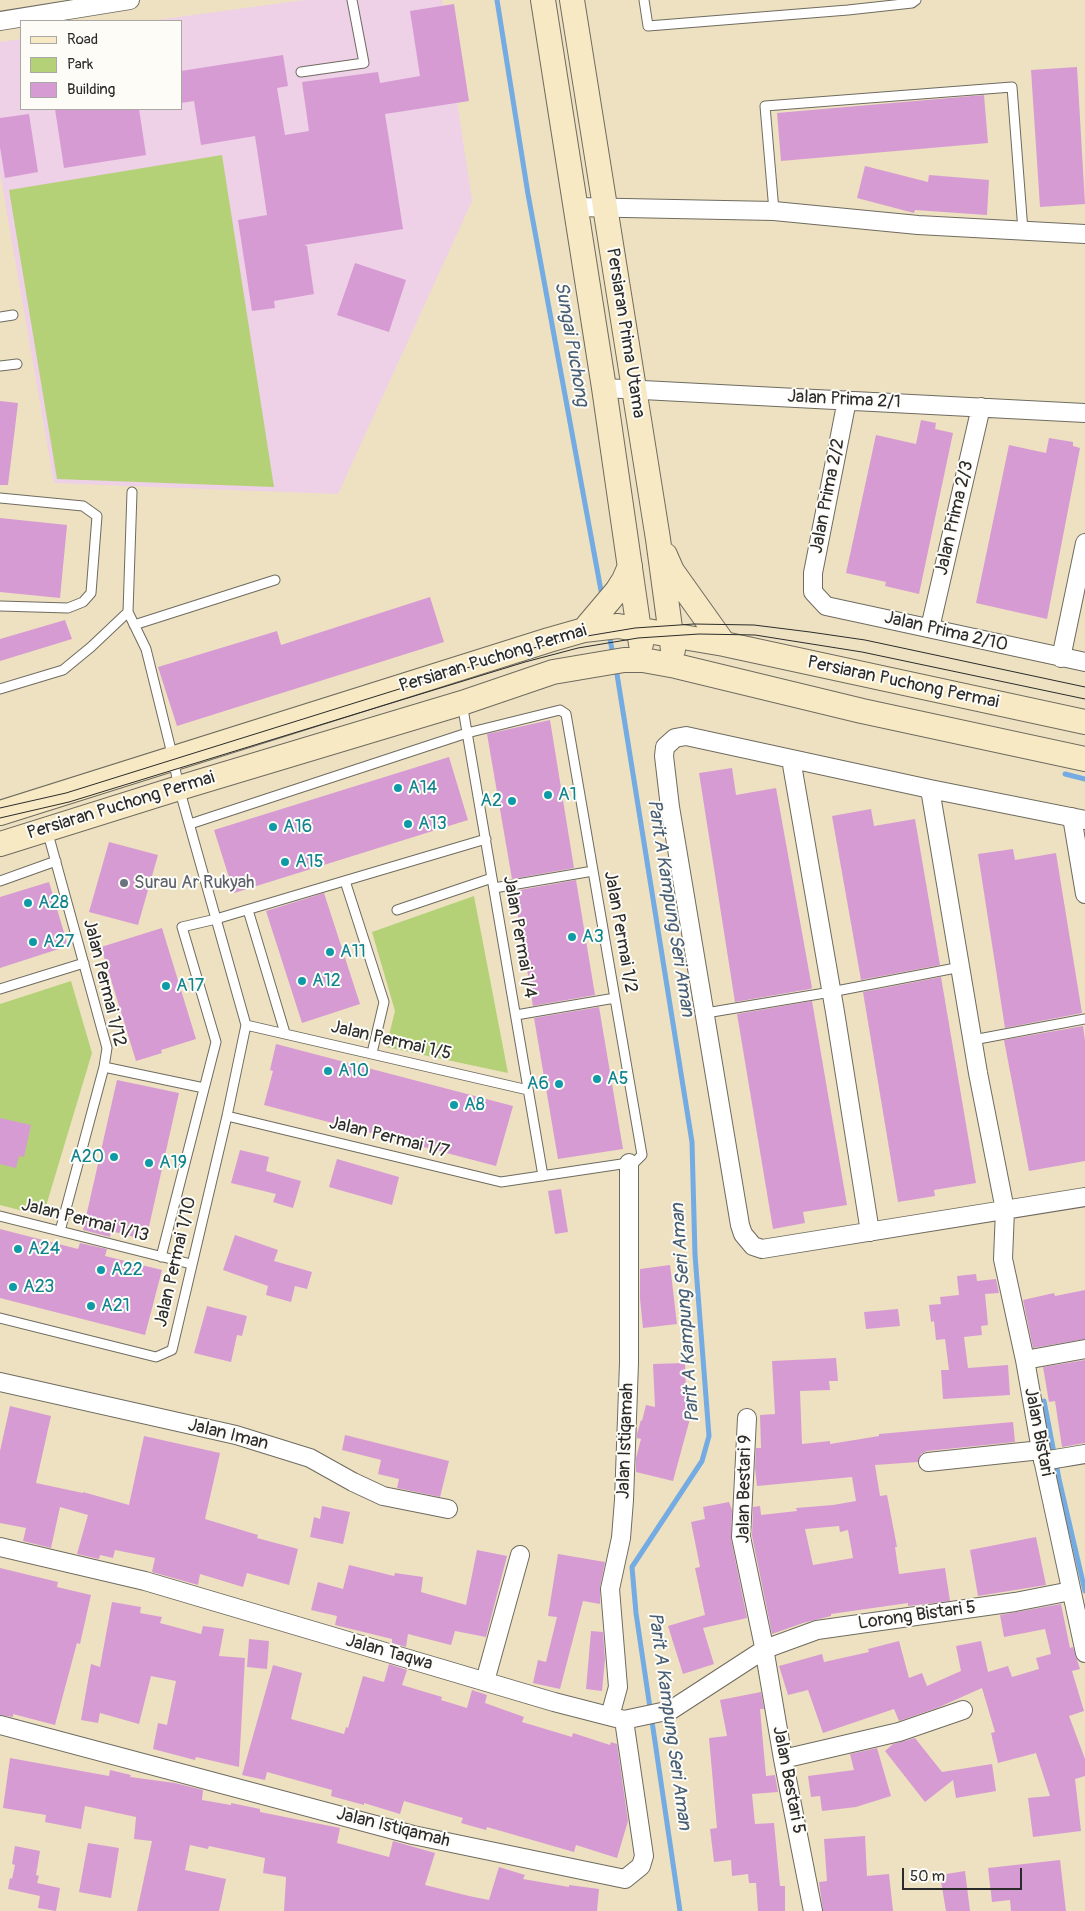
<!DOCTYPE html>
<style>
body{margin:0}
#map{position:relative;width:1085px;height:1911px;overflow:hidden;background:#ede1c1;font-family:Pangolin,sans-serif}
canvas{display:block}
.legend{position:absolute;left:20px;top:20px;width:162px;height:90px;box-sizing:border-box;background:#fdfcf7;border:1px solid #a9a8a5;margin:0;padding:6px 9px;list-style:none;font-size:15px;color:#2b2b2b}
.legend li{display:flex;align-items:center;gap:10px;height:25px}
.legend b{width:25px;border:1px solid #a9a8a5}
.scale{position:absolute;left:902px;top:1868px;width:120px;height:22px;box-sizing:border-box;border:2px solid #2b2b2b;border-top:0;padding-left:6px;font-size:15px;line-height:18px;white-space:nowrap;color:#2b2b2b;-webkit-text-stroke:4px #fdfcf7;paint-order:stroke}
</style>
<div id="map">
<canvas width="1085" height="1911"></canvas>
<ul class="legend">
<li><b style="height:6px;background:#f7e9c3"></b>Road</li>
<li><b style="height:14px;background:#b5d178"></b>Park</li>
<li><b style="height:14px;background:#d79bd3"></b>Building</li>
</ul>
<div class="scale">50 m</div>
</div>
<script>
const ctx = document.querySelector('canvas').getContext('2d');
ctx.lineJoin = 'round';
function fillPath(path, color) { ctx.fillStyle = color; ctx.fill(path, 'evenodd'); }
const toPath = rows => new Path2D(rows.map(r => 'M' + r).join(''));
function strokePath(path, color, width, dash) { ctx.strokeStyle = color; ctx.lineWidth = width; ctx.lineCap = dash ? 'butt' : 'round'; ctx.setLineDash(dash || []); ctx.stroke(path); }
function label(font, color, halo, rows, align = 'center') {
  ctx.font = font + ' Pangolin,sans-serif'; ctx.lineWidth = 4; ctx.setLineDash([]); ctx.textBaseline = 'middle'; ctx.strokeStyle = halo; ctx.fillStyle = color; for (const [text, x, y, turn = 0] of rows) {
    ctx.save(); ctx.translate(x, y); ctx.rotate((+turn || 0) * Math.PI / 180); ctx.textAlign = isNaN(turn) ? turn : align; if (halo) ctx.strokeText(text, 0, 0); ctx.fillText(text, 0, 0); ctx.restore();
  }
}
const built = toPath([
 [304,0,442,0,472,201,338,494,54,483,0,173,0,42,21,39,21,109,181,109,181,21,149,21]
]);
const green = toPath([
 [222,155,274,487,57,479,9,190],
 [474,896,508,1073,386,1047,395,1011,372,932],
 [71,981,92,1053,43,1216,0,1205,0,1004]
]);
const stream = toPath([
 [497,0,528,194,602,596],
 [609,634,613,655],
 [616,668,692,1142,695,1255,709,1436,702,1461,632,1567,636,1613,680,1911],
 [1065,774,1085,779],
 [1044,1401,1059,1479,1085,1591]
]);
const building = toPath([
 [454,4,469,101,385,114,403,229,304,245,307,246,314,294,274,301,275,308,252,311,238,220,267,215,255,136,201,145,194,101,181,103,181,71,283,55,288,86,277,88,285,135,309,131,302,82,378,72,380,83,420,76,410,11],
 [1077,67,1085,204,1040,207,1031,70],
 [984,95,988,143,781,161,777,113],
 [55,109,139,109,146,155,64,168],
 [29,114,38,172,5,178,0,147,0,118],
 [865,166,928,182,929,175,989,180,987,215,915,210,914,213,857,198],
 [355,263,406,280,389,332,337,315],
 [0,401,18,403,8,485,0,485],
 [921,420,936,423,935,429,953,433,919,594,885,586,886,582,846,573,876,435,916,444],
 [1049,438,1073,442,1073,446,1080,448,1047,619,976,603,1009,445,1046,453],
 [0,518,67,525,60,598,0,592],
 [430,597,444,642,177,726,158,667,277,631,281,645],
 [65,620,72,639,0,661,0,639],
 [550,720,574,868,512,879,487,734],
 [449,757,468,820,234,893,214,830],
 [732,768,736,795,776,788,812,988,810,989,735,1002,699,773],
 [871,809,874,826,915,819,940,965,861,980,832,816],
 [109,842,158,855,138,925,89,912],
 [1013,849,1015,860,1056,853,1082,1013,1005,1028,978,854],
 [576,880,595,995,533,1006,514,891],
 [49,882,68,946,0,968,0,897],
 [324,893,360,1004,302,1023,266,911],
 [162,928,196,1039,161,1050,162,1053,136,1061,101,947],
 [941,977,976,1183,934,1190,935,1196,898,1202,863,992],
 [812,1001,847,1205,803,1212,805,1223,773,1229,737,1014],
 [599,1007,623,1149,558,1159,534,1018],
 [1083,1026,1085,1041,1085,1161,1029,1171,1004,1040],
 [276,1044,513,1106,496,1166,264,1105,273,1071,270,1070],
 [117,1080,179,1093,146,1240,111,1231,110,1237,83,1230],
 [0,1118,31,1125,24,1157,19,1156,16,1168,0,1164],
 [240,1150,269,1157,266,1171,301,1181,293,1208,273,1202,276,1194,231,1183],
 [337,1159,399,1177,392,1205,329,1187],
 [561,1189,568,1232,555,1234,548,1191],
 [0,1229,78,1249,80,1243,107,1249,105,1256,162,1270,145,1335,0,1298],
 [235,1235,278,1250,274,1261,312,1272,307,1289,295,1286,291,1302,266,1295,268,1286,223,1270],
 [670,1265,677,1324,643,1328,640,1299,640,1269],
 [976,1274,977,1281,996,1279,999,1293,985,1294,988,1325,981,1326,982,1335,964,1337,968,1368,1008,1365,1010,1395,943,1399,941,1370,949,1370,945,1339,936,1340,934,1321,931,1322,929,1305,941,1304,940,1297,959,1295,957,1276],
 [1085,1290,1085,1339,1033,1348,1023,1300,1054,1293,1055,1296],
 [207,1306,247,1316,242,1336,237,1335,231,1362,194,1353],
 [898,1309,900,1326,866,1329,864,1312],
 [836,1358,838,1381,829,1381,830,1390,800,1391,802,1444,830,1441,830,1444,879,1436,879,1434,1013,1422,1015,1442,927,1451,921,1454,918,1462,875,1465,880,1496,887,1495,897,1547,895,1547,899,1574,945,1568,950,1601,908,1606,908,1603,831,1614,831,1616,803,1623,772,1634,752,1536,753,1507,760,1506,761,1515,797,1511,796,1508,833,1505,856,1501,852,1477,757,1486,755,1468,756,1448,761,1448,760,1415,775,1414,772,1361],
 [839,1526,840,1532,848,1530,853,1558,813,1565,805,1529],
 [1085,1360,1085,1443,1062,1447,1055,1401,1049,1402,1043,1367],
 [685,1363,687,1414,691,1415,673,1481,636,1472,636,1458,641,1439,637,1438,637,1434,641,1420,642,1421,646,1405,655,1407,653,1364],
 [10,1406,51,1416,36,1483,83,1493,83,1492,129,1505,144,1436,220,1453,205,1519,258,1535,257,1538,298,1549,289,1585,247,1573,243,1587,200,1574,198,1585,152,1572,155,1558,115,1550,113,1558,100,1555,99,1559,77,1554,88,1515,60,1507,51,1548,23,1541,26,1528,0,1523,0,1451],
 [345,1435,449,1461,440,1497,397,1488,399,1479,378,1474,381,1460,342,1450],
 [729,1502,732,1510,731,1539,747,1618,703,1628,714,1664,683,1674,668,1626,705,1615,695,1568,700,1567,691,1522,705,1519,703,1507],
 [322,1506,350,1512,343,1544,310,1537,314,1517,320,1519],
 [1036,1537,1046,1585,978,1596,970,1550],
 [477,1550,507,1556,486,1637,455,1631,451,1645,408,1634,406,1647,392,1643,392,1639,335,1625,337,1616,311,1610,318,1582,343,1589,349,1565,394,1576,395,1573,423,1577,421,1592,466,1605],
 [558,1554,605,1562,600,1587,600,1604,583,1601,560,1689,533,1683,538,1660,546,1662,557,1617,548,1616],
 [0,1568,58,1582,57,1587,91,1595,80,1644,77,1643,55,1725,13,1714,13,1717,0,1715],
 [112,1602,141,1607,140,1613,162,1617,160,1623,201,1634,203,1626,224,1629,219,1656,245,1658,239,1767,196,1757,195,1760,153,1749,158,1723,167,1725,176,1681,151,1676,139,1724,100,1713,98,1723,81,1720,91,1664,100,1667],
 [1061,1604,1070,1648,1073,1647,1080,1669,1072,1671,1084,1711,1069,1716,1085,1759,1085,1776,1075,1779,1081,1831,1033,1837,1028,1798,1050,1796,1036,1753,998,1763,991,1733,995,1732,982,1688,937,1708,899,1721,894,1709,823,1733,808,1690,788,1695,779,1666,822,1654,824,1662,869,1652,868,1649,899,1641,909,1678,922,1673,927,1686,961,1671,956,1646,981,1641,988,1672,1008,1666,1012,1677,1039,1669,1036,1658,1051,1654,1045,1629,1004,1637,1000,1615],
 [591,1631,603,1632,605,1659,602,1691,586,1689],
 [249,1639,269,1641,267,1669,247,1667],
 [389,1664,407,1670,402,1685,442,1697,441,1700,467,1708,472,1690,487,1695,485,1703,524,1717,522,1722,572,1737,573,1733,610,1745,611,1742,617,1744,628,1821,617,1858,576,1845,574,1852,487,1827,486,1830,461,1823,463,1818,404,1801,400,1814,364,1803,364,1805,331,1796,332,1790,267,1772,265,1780,242,1775,273,1665,302,1673,291,1719,344,1734,346,1727,348,1728,363,1676,384,1682],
 [761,1692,764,1709,760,1709,766,1776,775,1775,778,1792,752,1794,755,1824,774,1823,780,1886,785,1886,785,1911,758,1911,756,1883,749,1883,748,1874,732,1876,731,1860,714,1862,710,1829,717,1828,709,1738,727,1736,720,1700],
 [915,1738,942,1772,992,1764,996,1791,956,1798,953,1780,925,1802,885,1751,893,1744],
 [877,1748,891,1796,856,1807,822,1811,820,1796,811,1797,808,1776,854,1770,850,1754],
 [10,1758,109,1776,110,1770,131,1775,130,1777,175,1783,203,1790,202,1800,231,1805,231,1803,260,1809,260,1812,340,1828,337,1843,389,1857,393,1841,435,1853,425,1885,469,1896,489,1900,499,1867,525,1875,523,1879,569,1887,569,1885,599,1889,597,1911,284,1911,286,1877,263,1873,265,1858,209,1846,208,1849,190,1845,185,1870,226,1879,219,1911,137,1911,152,1841,134,1839,136,1817,85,1806,81,1829,45,1822,46,1815,3,1808],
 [865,1836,867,1876,889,1874,893,1911,823,1911,819,1882,827,1881,824,1839],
 [88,1843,119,1848,111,1898,79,1892],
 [15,1846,40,1851,36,1875,39,1876,37,1883,60,1888,56,1911,38,1908,40,1896,8,1889,10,1878,12,1879,15,1865,12,1864],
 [1060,1860,1066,1911,1011,1911,1010,1900,992,1902,988,1868],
 [965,1871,970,1911,946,1911,940,1875]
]);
const service = toPath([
 [644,0,648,26,848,10,912,3,916,0],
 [301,72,364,63,352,0],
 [774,211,765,106,1012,87,1023,231],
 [0,317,13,315],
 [0,366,17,364],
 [0,498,83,506,97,516,91,593,83,602,68,608,0,606],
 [134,625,275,580],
 [0,689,63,670,91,647,128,612],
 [462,703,543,1176],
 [190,824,467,733,560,710,566,714,642,1155,635,1162,501,1182,227,1116],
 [47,830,107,1048,104,1067,60,1231],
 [0,881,56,861],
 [345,881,384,1002,372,1053],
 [494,888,593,871],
 [248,910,285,1033],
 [397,910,492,878],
 [0,989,84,963],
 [706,1013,831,992,961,967],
 [516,1015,615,998],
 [246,1025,528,1090],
 [973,1040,1085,1019],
 [104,1067,204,1088],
 [0,1216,191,1264],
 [161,1257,216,1042,182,927,216,919,486,839],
 [0,1318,156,1357,172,1350,227,1116,246,1025,179,788,173,758,146,649,128,612,132,492]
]);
const minor = toPath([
 [0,21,130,0],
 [575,207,774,211,918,225,1085,234],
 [604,388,1085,413],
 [847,400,813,573,813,592,826,606,1085,662],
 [930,628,981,407],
 [1061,658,1085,543],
 [791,759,835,1012,870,1232],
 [930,789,978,1073,1005,1210,1003,1259,1025,1360,1041,1450,1085,1653],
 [1072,817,1085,894],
 [1085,820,930,789,686,736,675,738,665,747,664,756,670,807,740,1225,743,1234,753,1246,762,1249,1085,1197],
 [1025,1360,1085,1349],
 [0,1382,236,1435,310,1458,353,1482,383,1496,448,1509],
 [747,1418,741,1537,763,1642,783,1759,813,1911],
 [1043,1461,1085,1454],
 [928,1462,1041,1450],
 [0,1547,145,1581,554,1702,624,1720,671,1710,765,1649,817,1630,1015,1602,1071,1591],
 [485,1681,520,1555],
 [610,1716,618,1687,610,1589,621,1538,624,1500,629,1363,629,1163],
 [0,1725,413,1835,625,1879,641,1866,644,1856,624,1720],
 [783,1759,899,1732,963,1710]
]);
const secondary = toPath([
 [543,0,604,388,641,644],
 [572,0,658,539,673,650],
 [665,555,672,571,724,644],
 [584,630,617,591,624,580,630,566],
 [0,813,549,640,584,630,618,626,724,644,1085,722],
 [0,844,179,788,462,703,553,672,624,660,643,660,676,666,862,711,1085,759]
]);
const tram = toPath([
 [0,808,66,793,521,651,575,638,635,628,694,624,754,625,810,632,865,640,1085,687],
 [0,818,69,802,525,662,578,648,638,638,699,634,755,635,862,652,1085,699]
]);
const markers = [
 [398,788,5,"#0f9aa8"],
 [548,795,5,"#0f9aa8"],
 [512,801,5,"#0f9aa8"],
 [408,824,5,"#0f9aa8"],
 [273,827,5,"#0f9aa8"],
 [285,862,5,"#0f9aa8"],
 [124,883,5,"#6b7280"],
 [28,903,5,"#0f9aa8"],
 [572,937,5,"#0f9aa8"],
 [33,942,5,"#0f9aa8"],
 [330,952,5,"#0f9aa8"],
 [302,981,5,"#0f9aa8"],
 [166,986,5,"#0f9aa8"],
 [328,1071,5,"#0f9aa8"],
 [597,1079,5,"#0f9aa8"],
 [559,1084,5,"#0f9aa8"],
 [454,1105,5,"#0f9aa8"],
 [114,1157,5,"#0f9aa8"],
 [149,1163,5,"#0f9aa8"],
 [18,1249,5,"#0f9aa8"],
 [101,1270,5,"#0f9aa8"],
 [13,1287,5,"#0f9aa8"],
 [91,1306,5,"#0f9aa8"]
];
const streetNames = [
 ["Persiaran Prima Utama",625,333,81],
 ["Jalan Prima 2/1",844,400,3],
 ["Jalan Prima 2/2",828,496,-79],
 ["Jalan Prima 2/3",955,518,-77],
 ["Jalan Prima 2/10",946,632,13],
 ["Persiaran Puchong Permai",493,659,-17],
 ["Persiaran Puchong Permai",903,683,12],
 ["Persiaran Puchong Permai",121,806,-17],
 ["Jalan Permai 1/2",620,932,80],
 ["Jalan Permai 1/4",519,937,80],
 ["Jalan Permai 1/12",104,983,76],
 ["Jalan Permai 1/5",391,1041,13],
 ["Jalan Permai 1/7",389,1138,14],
 ["Jalan Permai 1/13",85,1221,14],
 ["Jalan Permai 1/10",176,1262,-77],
 ["Jalan Bistari",1038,1432,79],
 ["Jalan Iman",228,1435,14],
 ["Jalan Istiqamah",626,1441,-88],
 ["Jalan Bestari 9",745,1489,-89],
 ["Lorong Bistari 5",917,1616,-8],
 ["Jalan Taqwa",389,1653,16],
 ["Jalan Bestari 5",788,1780,79],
 ["Jalan Istiqamah",393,1828,14]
];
const cultureNames = [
 ["A14",408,788],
 ["A1",558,795],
 ["A2",502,801,"right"],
 ["A13",418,824],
 ["A16",283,827],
 ["A15",295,862],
 ["A28",38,903],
 ["A3",582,937],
 ["A27",43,942],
 ["A11",340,952],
 ["A12",312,981],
 ["A17",176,986],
 ["A10",338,1071],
 ["A5",607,1079],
 ["A6",549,1084,"right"],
 ["A8",464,1105],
 ["A20",104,1157,"right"],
 ["A19",159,1163],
 ["A24",28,1249],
 ["A22",111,1270],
 ["A23",23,1287],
 ["A21",101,1306]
];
const worshipNames = [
 ["Surau Ar Rukyah",134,883]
];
const waterNames = [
 ["Sungai Puchong",571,344,80],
 ["Parit A Kampung Seri Aman",670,908,81],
 ["Parit A Kampung Seri Aman",686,1313,-94],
 ["Parit A Kampung Seri Aman",669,1721,82]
];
fillPath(built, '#eed0e7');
fillPath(green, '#b5d178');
strokePath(stream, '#73abe2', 5);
fillPath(building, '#d79bd3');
strokePath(service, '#6f6b60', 11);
strokePath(minor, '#6f6b60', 20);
strokePath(secondary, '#6f6b60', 26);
strokePath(service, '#fff', 9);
strokePath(minor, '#fff', 18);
strokePath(secondary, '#f7e9c3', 24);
strokePath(tram, '#2b2b2b', 1);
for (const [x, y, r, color] of markers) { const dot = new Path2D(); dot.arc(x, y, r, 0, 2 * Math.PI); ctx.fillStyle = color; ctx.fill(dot); strokePath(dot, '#fdfcf7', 2); }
label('18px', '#2b2b2b', '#fdfcf7', streetNames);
label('18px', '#0d838f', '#fdfcf7', cultureNames, 'left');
label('18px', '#5b616d', '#fdfcf7', worshipNames, 'left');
label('italic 19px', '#485e74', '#fdfcf7', waterNames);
</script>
